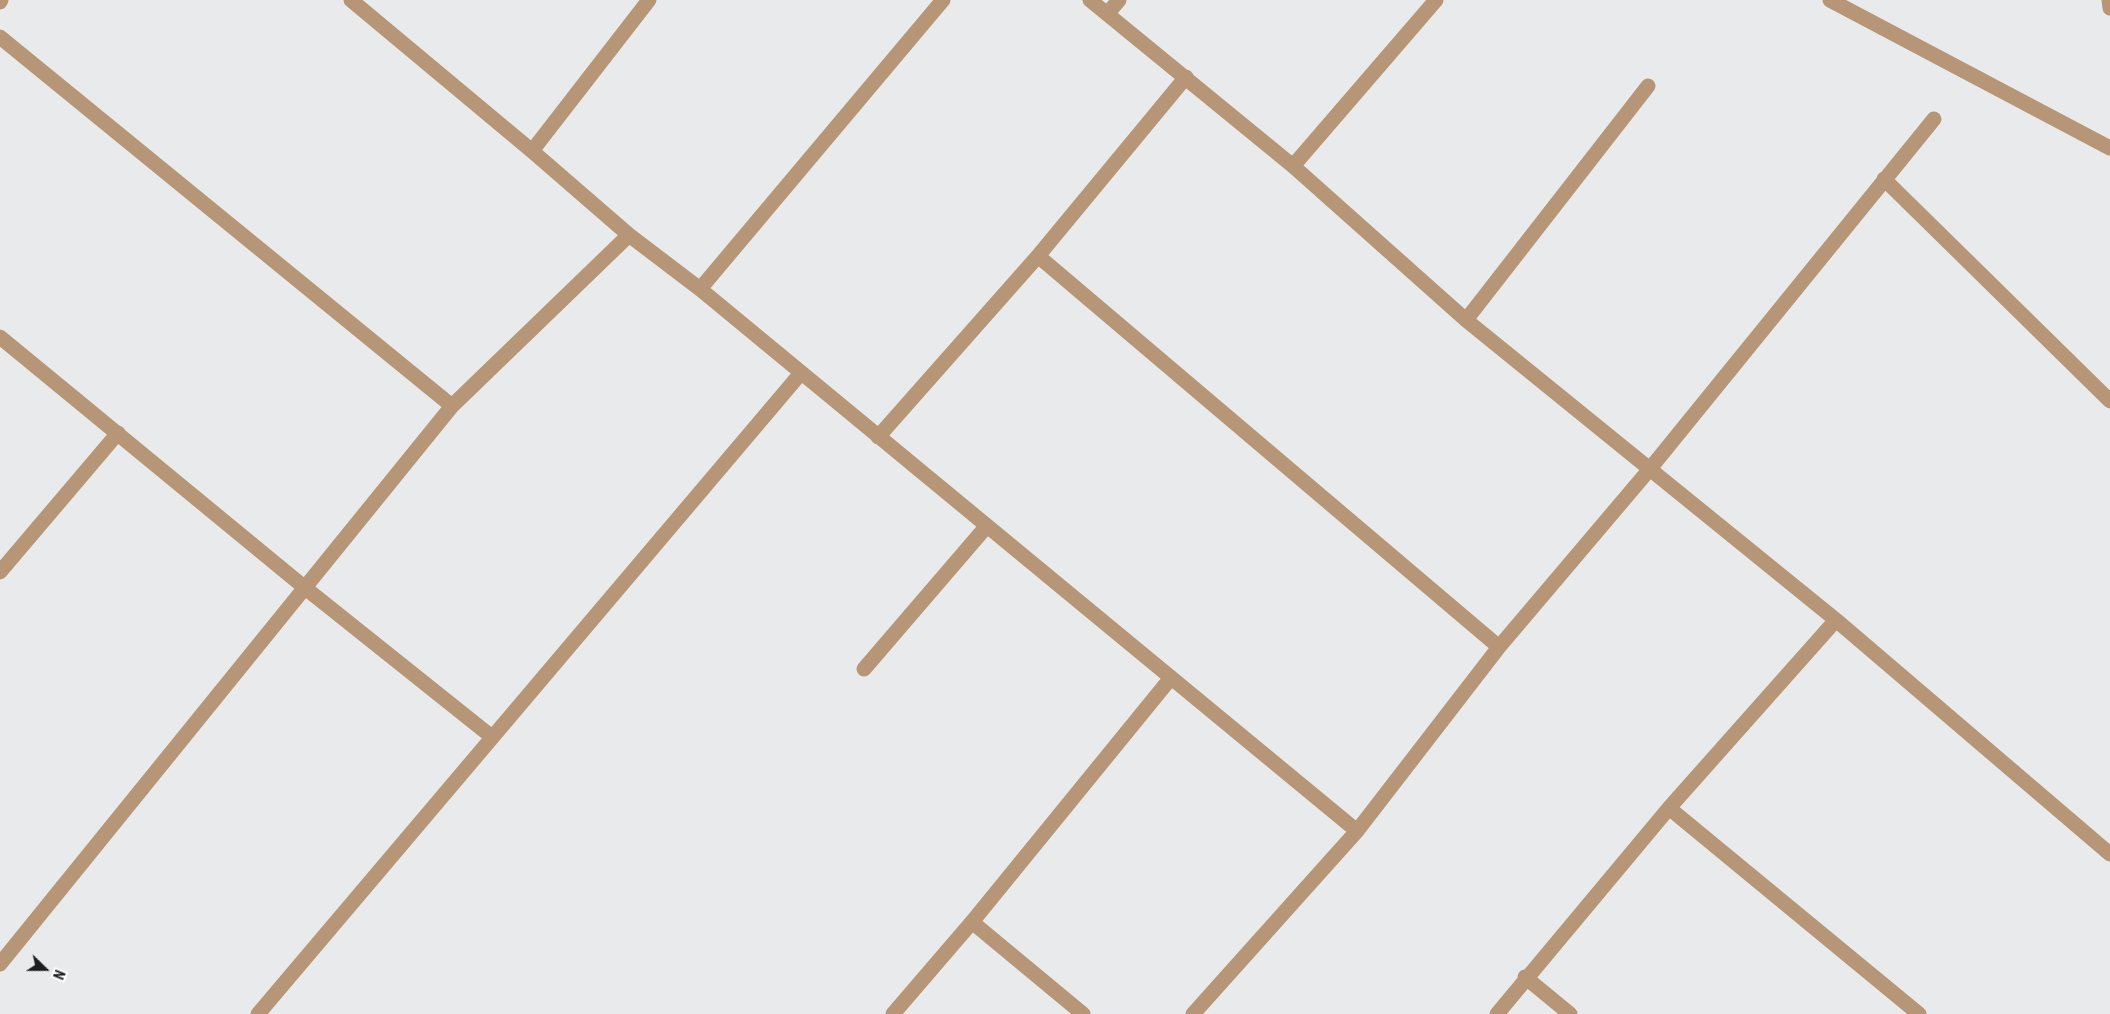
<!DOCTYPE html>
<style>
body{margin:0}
#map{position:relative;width:2110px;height:1014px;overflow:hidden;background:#e8eaec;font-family:"Roboto Condensed",sans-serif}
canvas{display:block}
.north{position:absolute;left:20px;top:944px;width:50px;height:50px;-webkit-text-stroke:4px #fff;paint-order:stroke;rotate:112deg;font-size:14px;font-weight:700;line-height:20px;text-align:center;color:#1c1d1e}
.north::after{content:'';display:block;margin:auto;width:18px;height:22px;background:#1c1d1e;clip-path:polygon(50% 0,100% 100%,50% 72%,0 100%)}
</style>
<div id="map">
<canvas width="2110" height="1014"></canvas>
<div class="north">N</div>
</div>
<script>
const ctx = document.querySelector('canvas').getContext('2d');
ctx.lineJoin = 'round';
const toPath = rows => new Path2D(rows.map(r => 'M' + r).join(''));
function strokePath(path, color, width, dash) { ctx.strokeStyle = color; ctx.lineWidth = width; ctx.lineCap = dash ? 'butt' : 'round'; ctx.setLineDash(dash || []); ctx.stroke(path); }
const minor = toPath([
 [351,0,532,151,629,235,700,289,1357,831],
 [1090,0,1293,166,1466,320,1836,620,2110,854],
 [1830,0,2110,148],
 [2109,0,2110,8],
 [0,2,1,0],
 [1107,14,1119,0],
 [0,37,452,406],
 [532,151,649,0],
 [1293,166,1436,0],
 [1884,179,2110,401],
 [1038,256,1499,647],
 [700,289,943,0],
 [1466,320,1648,86],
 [0,337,304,587,492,737],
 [878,437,1038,256,1186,77],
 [0,572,118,433],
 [864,669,986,527],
 [1669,808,1919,1014],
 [972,922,1083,1014],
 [0,964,452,406,629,235],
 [1525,977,1570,1014],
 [258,1014,801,373],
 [893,1014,972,922,1170,679],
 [1193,1014,1357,831,1499,647,1649,470,1934,119],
 [1497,1014,1669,808,1836,620]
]);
strokePath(minor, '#b69677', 15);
</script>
